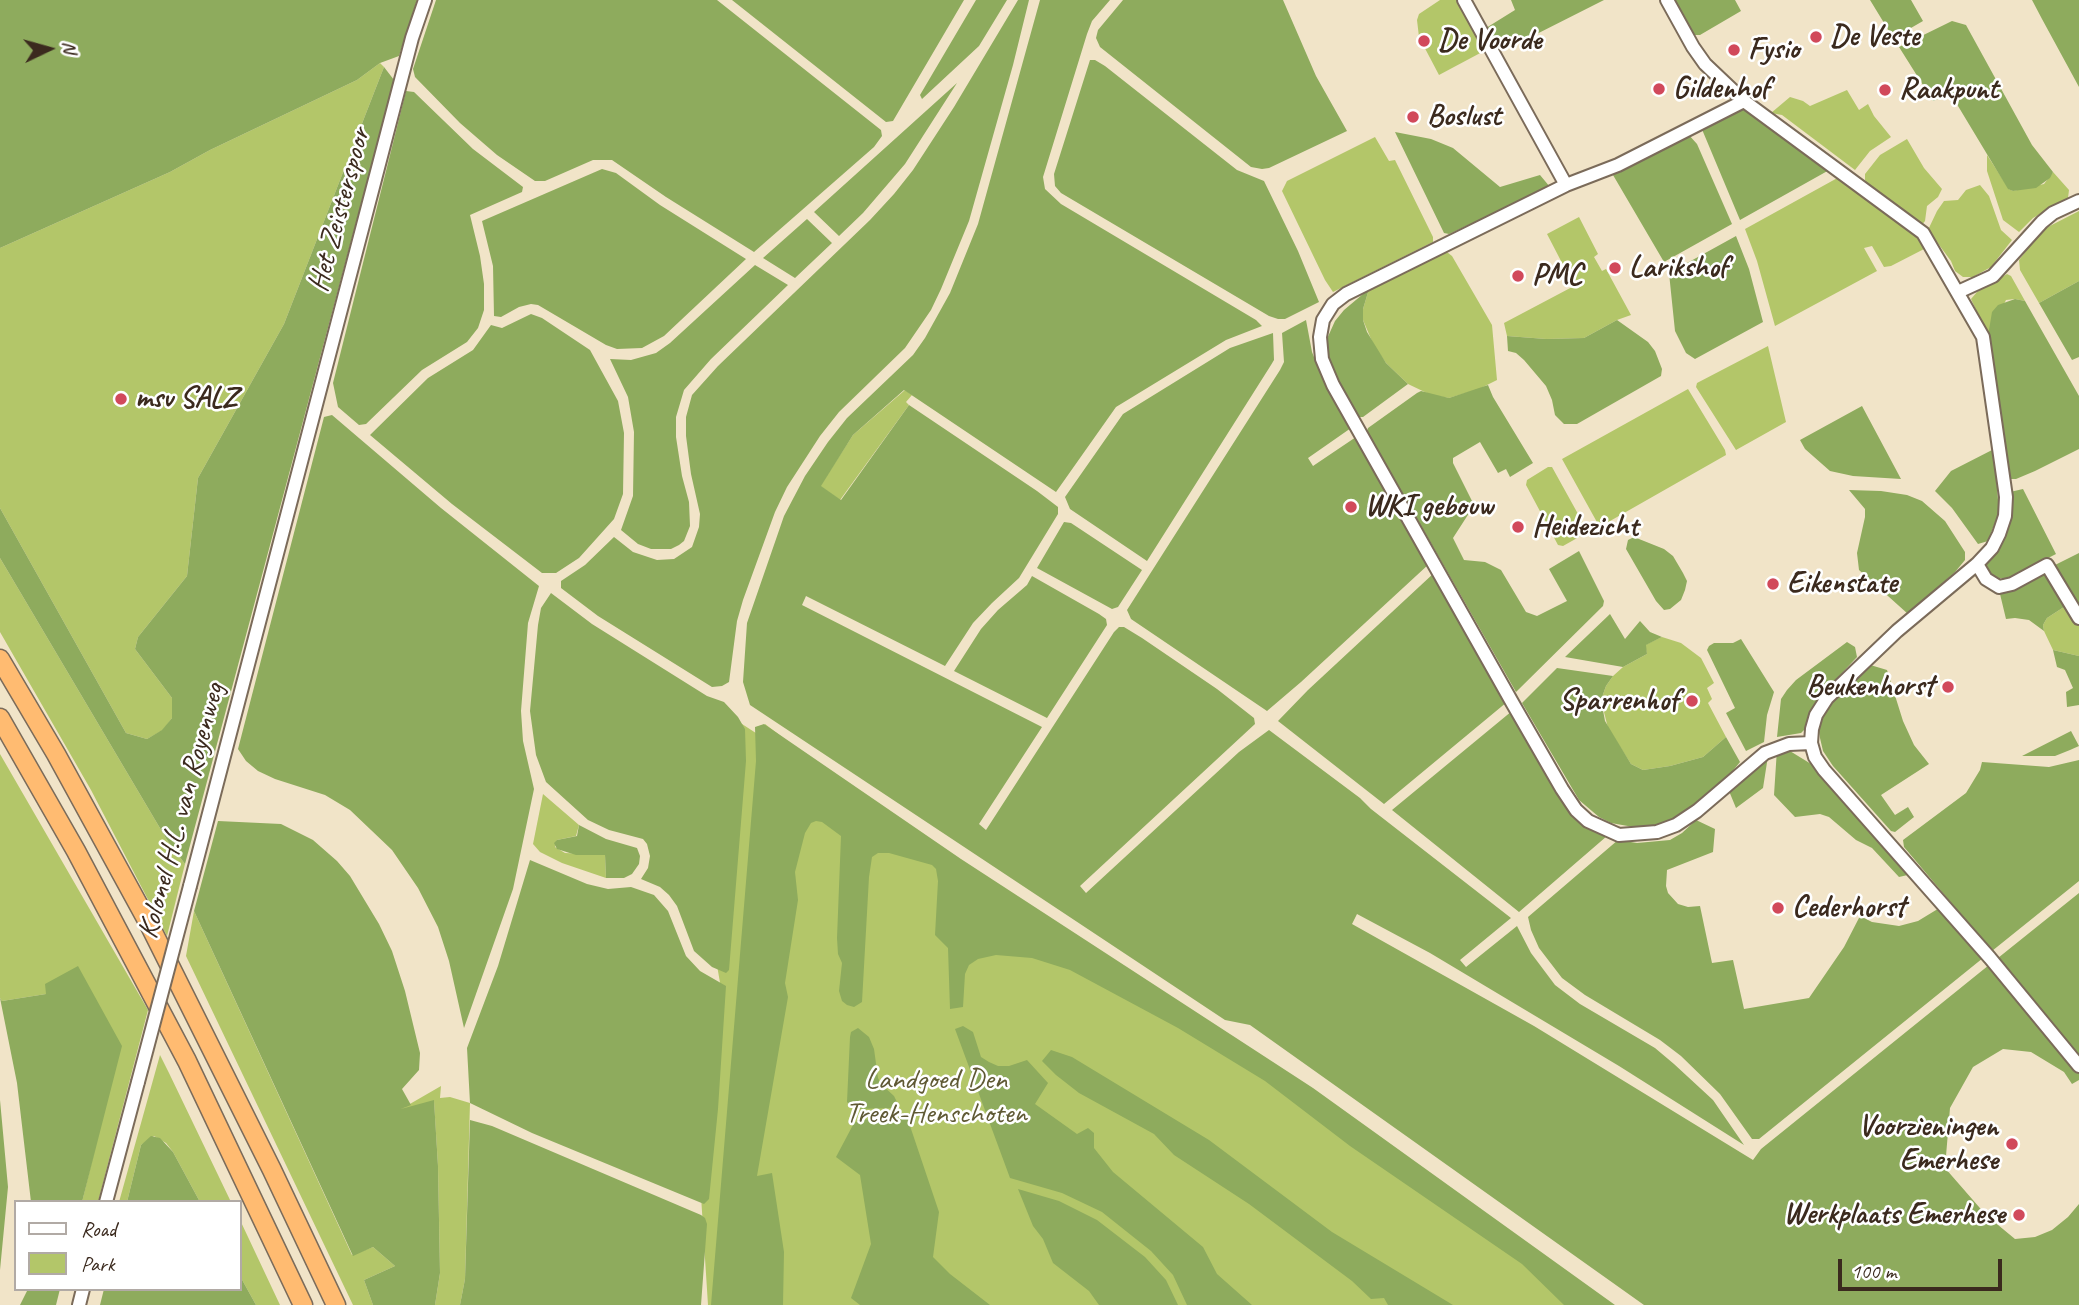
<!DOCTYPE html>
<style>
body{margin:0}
#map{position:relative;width:2079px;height:1305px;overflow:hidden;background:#f1e4c8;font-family:Caveat,sans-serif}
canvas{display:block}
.legend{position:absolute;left:14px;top:1200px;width:228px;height:91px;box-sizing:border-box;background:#fff;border:2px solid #b1aaa5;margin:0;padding:9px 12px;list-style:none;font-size:21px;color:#3b2a1e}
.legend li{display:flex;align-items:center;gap:14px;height:35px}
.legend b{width:35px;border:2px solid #b1aaa5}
.north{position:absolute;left:14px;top:14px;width:70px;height:70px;-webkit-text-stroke:5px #fff;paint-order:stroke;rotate:85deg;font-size:19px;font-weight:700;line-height:28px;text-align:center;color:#3b2a1e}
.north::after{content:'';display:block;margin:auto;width:24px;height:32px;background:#3b2a1e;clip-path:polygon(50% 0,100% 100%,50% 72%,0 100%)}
.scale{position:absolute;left:1838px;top:1259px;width:164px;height:32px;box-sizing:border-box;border:4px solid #3b2a1e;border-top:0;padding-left:9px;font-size:21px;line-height:24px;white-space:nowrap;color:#3b2a1e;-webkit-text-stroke:5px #fff;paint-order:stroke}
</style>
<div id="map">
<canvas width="2079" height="1305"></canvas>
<ul class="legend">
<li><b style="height:9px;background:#fff"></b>Road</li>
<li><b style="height:19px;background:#b3c669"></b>Park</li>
</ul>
<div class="north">N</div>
<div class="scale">100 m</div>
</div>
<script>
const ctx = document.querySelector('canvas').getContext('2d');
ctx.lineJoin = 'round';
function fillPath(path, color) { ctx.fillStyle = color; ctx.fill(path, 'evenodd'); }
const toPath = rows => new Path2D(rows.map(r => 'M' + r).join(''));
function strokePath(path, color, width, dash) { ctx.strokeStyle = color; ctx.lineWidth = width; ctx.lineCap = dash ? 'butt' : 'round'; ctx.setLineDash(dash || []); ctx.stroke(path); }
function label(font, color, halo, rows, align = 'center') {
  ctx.font = font + ' Caveat,sans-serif'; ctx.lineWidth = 5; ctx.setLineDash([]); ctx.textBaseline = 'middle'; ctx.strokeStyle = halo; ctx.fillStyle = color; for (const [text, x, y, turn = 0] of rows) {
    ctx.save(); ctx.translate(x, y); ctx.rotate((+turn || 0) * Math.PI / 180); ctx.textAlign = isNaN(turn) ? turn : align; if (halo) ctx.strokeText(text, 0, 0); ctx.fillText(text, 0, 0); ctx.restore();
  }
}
const green = toPath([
 [1440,0,1459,0,1486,48,1484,51,1439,75,1419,37,1417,20,1419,14],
 [380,63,384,67,284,324,198,478,187,576,138,637,135,649,172,698,172,718,163,730,147,739,126,733,0,508,0,248,170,172,210,150,357,80],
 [1847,90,1859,110,1868,104,1874,116,1891,137,1870,151,1855,170,1782,115,1771,113,1790,97,1803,101,1810,106],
 [1375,137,1389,161,1395,160,1433,237,1433,242,1333,292,1325,280,1282,191,1287,181],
 [1907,139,1924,168,1942,189,1938,197,1927,206,1925,221,1921,226,1885,199,1868,185,1865,180,1865,174,1880,155],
 [1987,155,2009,189,2013,191,2044,184,2053,172,2069,190,2068,198,2033,218,2019,232,2003,220,1987,171],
 [1841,176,1924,241,1926,248,1891,266,1884,267,1872,246,1864,248,1877,271,1775,326,1757,261,1745,229],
 [1980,185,1989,196,2001,230,2012,240,1991,267,1973,277,1963,277,1955,271,1951,261,1928,230,1937,211,1944,201,1958,200,1966,190],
 [2079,211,2079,281,2039,303,2020,270,2019,260,2030,246,2031,240,2042,230],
 [1579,217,1598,254,1594,257,1602,271,1606,269,1631,315,1617,320,1584,338,1546,339,1507,336,1504,323,1574,286,1547,234],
 [1443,249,1452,256,1492,325,1497,380,1479,389,1449,398,1431,395,1408,384,1386,363,1374,346,1363,320,1363,309,1369,289],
 [2007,274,2011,276,2025,301,2015,299,2006,300,1988,336,1971,299,1977,292],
 [1768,346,1786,422,1736,450,1696,387,1697,383],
 [1688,389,1725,450,1726,455,1603,525,1598,524,1562,459],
 [905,390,912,395,906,402,909,405,840,500,820,486,853,435],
 [1548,467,1552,467,1588,532,1563,546,1558,545,1526,485,1527,480],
 [0,558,167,840,185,864,167,936,91,790,0,632],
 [2067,605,2079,625,2079,656,2053,650,2044,631,2043,625,2047,618],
 [1662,637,1681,643,1701,658,1714,683,1707,688,1712,699,1708,703,1726,737,1703,757,1670,766,1643,770,1631,764,1608,728,1601,700,1606,686,1613,676,1623,667,1647,654,1645,645],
 [742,724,762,737,765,724,891,820,1606,1305,708,1305,701,1196,723,1000,699,861],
 [0,754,148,1010,98,1202,82,1202,102,1119,46,994,2,1001,0,998],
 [543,794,579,825,576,836,557,840,555,847,565,853,605,855,606,878,562,863,540,852,533,844],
 [194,911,352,1255,373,1247,395,1266,364,1280,373,1305,353,1305,186,956],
 [160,1055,169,1073,231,1202,200,1202,173,1152,166,1143,154,1136,141,1145,127,1202,119,1202],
 [441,1086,440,1098,450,1097,470,1103,465,1279,460,1305,435,1305,440,1273,438,1166,434,1101,396,1112],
 [240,1220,280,1305,256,1305,240,1276]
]);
const forest = toPath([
 [0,0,417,0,399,56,380,63,357,80,210,150,170,172,0,248],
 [436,0,717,0,881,130,882,136,874,147,754,252,666,197,612,160,593,160,545,181,535,181,497,155,460,123,415,77,413,69],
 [732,0,964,0,893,121,886,122],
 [976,0,1007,0,979,46,922,99,920,95],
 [1018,0,1029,0,1013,65,969,221,941,289,931,310,905,348,839,412,820,436,787,487,775,512,743,600,737,621,729,682,722,686,712,687,598,616,561,588,561,581,585,565,614,537,633,552,657,560,674,559,692,547,699,527,700,514,691,474,686,436,686,417,692,395,718,366,870,220,894,194,913,170,954,107],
 [1040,0,1110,0,1092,21,1087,34,1043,177,1045,189,1061,204,1256,320,1262,326,1226,340,1116,407,1056,492,904,390,853,435,821,486,841,500,909,405,1037,491,1058,507,1058,514,1019,578,992,603,973,623,945,666,806,596,802,605,1042,727,979,824,986,830,1114,632,1119,627,1124,627,1142,638,1217,689,1254,718,1255,724,1080,886,1086,893,1239,752,1269,730,1360,798,1371,809,1511,918,1460,960,1466,967,1517,926,1531,953,1555,985,1580,1004,1655,1048,1674,1064,1713,1100,1744,1145,1619,1066,1430,953,1357,914,1352,924,1534,1026,1753,1160,1761,1149,1989,965,2067,1058,2079,1074,2079,1080,2072,1084,2064,1072,2031,1052,2003,1049,1973,1067,1950,1108,1945,1168,1986,1215,2015,1239,2035,1237,2052,1230,2068,1217,2079,1204,2079,1305,1644,1305,1250,1025,1225,1020,750,705,743,682,747,623,784,516,805,476,828,442,847,418,913,355,925,338,950,293,978,224],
 [1123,0,1283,0,1316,76,1347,131,1269,168,1262,169,1251,167,1100,47,1096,38,1098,30],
 [1511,0,1604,0,1505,50,1498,49,1486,28,1515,10],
 [1673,0,1735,0,1741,11,1700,35,1694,35],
 [1870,0,1911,0,1923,21,1897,36,1892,36],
 [2032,0,2079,0,2079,87,2042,19],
 [1952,21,1966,25,2032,145,2053,172,2050,178,2036,188,2013,191,2008,189,1958,106,1951,97,1946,96,1933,101,1899,47],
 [1090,60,1095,60,1105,66,1237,170,1264,181,1298,251,1319,302,1285,319,1278,319,1269,316,1061,193,1055,186,1054,174],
 [384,67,394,80,185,864,167,840,0,558,0,508,126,733,147,739,162,730,172,718,172,698,135,649,138,637,187,576,198,478,284,324],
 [957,83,905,164,863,213,839,236,814,212],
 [406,91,414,92,473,149,523,187,522,192,470,215,480,256,484,284,484,310,478,328,467,342,422,370,366,424,359,425,338,407,333,383],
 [1744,107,1831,169,1740,220,1701,127],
 [1395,132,1431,139,1453,148,1500,187,1540,175,1550,187,1449,234,1444,233],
 [1688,134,1697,144,1732,224,1664,262,1613,175],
 [602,169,616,173,660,205,746,259,664,336,642,348,617,349,606,345,538,305,531,304,519,307,501,317,494,316,493,266,482,221],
 [807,219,832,243,795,278,763,258],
 [1736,236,1749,269,1763,322,1695,359,1686,353,1675,331,1669,273],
 [755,265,788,285,711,359,684,390,676,417,676,437,682,476,689,502,690,526,684,541,679,545,671,549,651,549,638,544,621,530,633,496,634,432,628,397,610,359,631,360,656,353,670,343],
 [2079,281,2079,357,2072,360,2039,303],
 [1369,289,1363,309,1363,320,1367,332,1386,363,1408,384,1363,417,1359,417,1331,369,1326,341,1335,321,1344,310],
 [2015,299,2025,301,2079,396,2079,449,2035,471,2016,479,2010,479,1988,336,1992,312,1998,305],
 [531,314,542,318,590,350,618,401,624,433,623,494,614,519,579,558,556,573,542,573,452,504,370,435,428,378,473,350,491,325,502,328],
 [1306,320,1312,352,1321,375,1351,428,1308,458,1313,466,1356,437,1429,564,1301,682,1267,711,1131,619,1127,610,1280,370,1284,362,1282,333],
 [1617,320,1648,342,1655,351,1662,369,1661,376,1577,424,1564,424,1555,415,1552,400,1546,386,1524,360,1516,353,1508,351,1507,336,1546,339,1584,338],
 [1273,333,1274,360,1271,365,1147,561,1070,509,1065,497,1123,414,1230,348],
 [1488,385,1493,397,1533,463,1510,477,1506,469,1498,473,1480,442,1453,458,1453,463,1473,503,1473,507,1453,538,1464,560,1485,562,1501,570,1526,612,1537,616,1567,601,1549,569,1579,551,1604,601,1603,606,1516,692,1367,431,1368,428,1417,393,1421,391,1449,398],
 [1862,406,1901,479,1853,476,1830,471,1805,449,1800,440],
 [332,415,441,508,539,586,528,623,521,711,523,741,534,789,513,889,464,1028,449,961,438,927,418,888,392,850,350,810,325,795,275,779,258,771,246,761,238,749,324,417],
 [1994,449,1999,512,1988,541,1978,544,1952,508,1935,491,1951,471],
 [2023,489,2056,554,2007,579,1991,577,1985,563,2010,492],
 [1849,490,1881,491,1907,495,1922,501,1945,521,1965,552,1965,560,1955,572,1908,614,1859,570,1857,553,1865,517,1865,509],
 [1064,522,1071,523,1142,570,1118,607,1112,609,1037,568],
 [1634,537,1664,549,1673,556,1683,573,1687,581,1685,590,1681,600,1670,609,1664,610,1656,601,1626,549,1628,540],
 [2079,553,2079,607,2055,565],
 [2045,570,2067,605,2047,618,2043,625,2044,631,2029,620,2015,618,2006,619,2000,594,2011,591],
 [1434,573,1507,702,1384,804,1278,721,1308,690],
 [1032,576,1099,614,1106,619,1107,625,1047,718,954,671,981,629,998,610,1027,585],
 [551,593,592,624,707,696,724,702,738,717,745,729,746,761,729,970,726,973,712,967,694,951,677,906,669,895,660,887,641,879,648,868,650,856,647,844,643,839,609,830,588,820,546,782,536,755,530,711,538,625,541,608],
 [1610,614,1625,639,1640,621,1650,632,1662,637,1646,645,1647,654,1623,667,1565,657],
 [1741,639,1774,692,1767,715,1764,742,1746,751,1726,713,1735,708,1707,650,1709,646,1714,643,1733,643],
 [1847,642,1855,647,1857,657,1825,691,1806,728,1801,733,1777,737,1781,699,1787,690,1796,680],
 [2053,650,2079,656,2079,705,2067,707,2066,692,2073,688,2065,670,2057,667],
 [1867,664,1887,670,1903,721,1914,745,1929,764,1881,795,1895,815,1908,807,1914,817,1895,832,1891,831,1833,766,1823,751,1820,738,1819,731,1825,711],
 [1557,668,1613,676,1606,686,1601,700,1605,721,1631,764,1643,770,1670,766,1703,757,1726,737,1740,762,1731,773,1685,814,1666,824,1653,828,1639,828,1611,823,1599,817,1579,800,1522,703],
 [1512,711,1595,830,1607,836,1519,912,1392,810],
 [764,724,961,859,1313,1088,1615,1305,1564,1305,1522,1264,1350,1146,1265,1081,1178,1028,1070,970,1032,958,996,955,978,959,969,965,965,974,963,1007,950,1009,948,948,935,935,938,881,936,869,932,865,889,853,878,853,872,857,869,877,862,1002,854,1007,847,1005,842,1001,839,991,842,963,838,954,837,938,841,836,822,822,816,821,811,823,805,833,795,872,798,900,785,983,788,997,757,1176,772,1173,784,1252,783,1305,711,1305,756,761,755,727],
 [2071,731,2079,746,2070,750,2055,756,2022,756],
 [1785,748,1816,767,1912,874,1899,877,1872,848,1856,840,1829,817,1820,814,1795,817,1774,795,1777,749],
 [1768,756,1763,788,1736,808,1729,791],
 [2079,760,2079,881,1992,951,1904,847,1903,840,1966,793,1980,770,1982,762,2049,767],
 [1696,820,1715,829,1713,852,1667,870,1666,886,1668,893,1678,904,1688,907,1700,906,1712,963,1733,960,1744,1009,1809,998,1844,947,1860,916,1872,922,1899,926,1918,921,1941,907,1983,958,1759,1139,1752,1139,1720,1094,1681,1056,1660,1040,1585,995,1562,978,1539,948,1531,930,1528,917,1618,840,1637,843,1670,840,1682,833],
 [218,821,281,824,313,840,337,861,350,876,379,924,392,951,405,991,420,1053,419,1070,402,1089,411,1105,401,1109,434,1100,438,1166,440,1273,435,1305,373,1305,364,1280,395,1266,373,1247,353,1256,194,911],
 [579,825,606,839,637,848,640,856,639,864,632,874,624,878,606,878,605,855,576,855,557,849,554,843,557,840,577,836],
 [530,860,587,884,608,889,631,887,654,895,668,911,686,956,700,971,726,986,718,1109,709,1199,704,1204,532,1133,470,1103,467,1048,498,966],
 [2079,893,2079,1055,1998,958],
 [78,966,122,1046,82,1202,31,1202,17,1083,0,998,2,1001,46,994,45,984],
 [963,1026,973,1032,981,1057,989,1062,998,1066,1009,1066,1027,1060,1048,1083,1035,1104,1077,1134,1088,1128,1094,1133,1094,1148,1113,1172,1203,1247,1217,1274,1252,1305,1187,1305,1173,1275,1151,1251,1102,1212,1062,1193,1010,1178,955,1029],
 [858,1028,869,1037,874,1049,878,1078,881,1084,894,1096,897,1102,897,1108,854,1109,847,1102,850,1037,851,1032],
 [1051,1050,1072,1057,1209,1140,1332,1232,1453,1305,1388,1305,1384,1298,1371,1299,1352,1281,1249,1204,1174,1155,1154,1134,1079,1093,1056,1075,1042,1061],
 [0,1100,8,1187,0,1270],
 [907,1117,939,1212,933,1257,950,1274,990,1305,860,1305,851,1298,871,1244,860,1175,836,1157,854,1123,860,1120],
 [470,1120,492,1126,701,1215,705,1218,707,1224,701,1305,460,1305,465,1279],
 [151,1136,160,1138,173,1152,200,1202,127,1202,141,1145],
 [1018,1189,1059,1201,1097,1220,1145,1257,1166,1280,1178,1305,1099,1305,1089,1291,1053,1263,1043,1239,1033,1226],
 [240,1276,256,1305,100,1305,104,1289,240,1289],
 [28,1289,60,1289,56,1305,20,1305]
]);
const minor = toPath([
 [1464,0,1566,185],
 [1667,0,1693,47,1705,64,1744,101,1923,233,1983,337,2006,497,2005,516,1999,534,1992,548,1977,564,1897,631,1827,698,1816,715,1812,729,1811,743,1815,757,1824,770,1990,958,2079,1066],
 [1744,101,1618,165,1566,185,1346,294,1333,304,1323,320,1320,337,1322,359,1333,385,1513,704,1562,789,1576,810,1588,821,1619,835,1657,832,1676,825,1697,811,1765,753,1789,744,1811,743],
 [1958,292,1993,276,2042,222,2053,213,2079,201],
 [1977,564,1986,579,1999,587,2012,584,2047,565,2079,618],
 [190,886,412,38,425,0],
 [106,1202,138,1082],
 [79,1305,83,1289]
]);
const highway = toPath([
 [0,659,56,754,149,924,272,1170,336,1305],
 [0,718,76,851,187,1061,303,1305]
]);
const minorBridge = toPath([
 [138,1082,190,886]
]);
const markers = [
 [1816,37,7,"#d1495b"],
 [1424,41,7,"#d1495b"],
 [1734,50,7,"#d1495b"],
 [1659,89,7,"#d1495b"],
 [1885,90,7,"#d1495b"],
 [1413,117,7,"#d1495b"],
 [1615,268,7,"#d1495b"],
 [1518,276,7,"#d1495b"],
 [121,399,7,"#d1495b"],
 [1351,507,7,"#d1495b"],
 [1518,527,7,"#d1495b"],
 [1773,584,7,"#d1495b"],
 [1948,687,7,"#d1495b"],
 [1692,701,7,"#d1495b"],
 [1778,908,7,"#d1495b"],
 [2012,1144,7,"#d1495b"],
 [2019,1215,7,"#d1495b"]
];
const poiNames = [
 ["De Veste",1830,37],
 ["De Voorde",1438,41],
 ["Fysio",1748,50],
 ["Gildenhof",1673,89],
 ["Raakpunt",1899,90],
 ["Boslust",1427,117],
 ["Larikshof",1629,268],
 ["PMC",1532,276],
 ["msv SALZ",135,399],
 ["WKI gebouw",1365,507],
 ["Heidezicht",1532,527],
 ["Eikenstate",1787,584],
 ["Beukenhorst",1934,687,"right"],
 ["Sparrenhof",1678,701,"right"],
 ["Cederhorst",1792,908],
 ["Voorzieningen",1998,1127,"right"],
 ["Emerhese",1998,1161,"right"],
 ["Werkplaats Emerhese",2005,1215,"right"]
];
const streetNames = [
 ["Het Zeisterspoor",340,210,-75],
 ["Kolonel H.L. van Royenweg",182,811,-75]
];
const parkNames = [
 ["Landgoed Den",936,1080],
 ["Treek-Henschoten",936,1114]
];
fillPath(green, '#b3c669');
fillPath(forest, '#8eab5d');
strokePath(minor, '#7b6b5a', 16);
strokePath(highway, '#7b6b5a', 21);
strokePath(minor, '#fff', 12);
strokePath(highway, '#ffbb71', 18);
strokePath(minorBridge, '#7b6b5a', 16, []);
strokePath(minorBridge, '#fff', 12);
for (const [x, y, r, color] of markers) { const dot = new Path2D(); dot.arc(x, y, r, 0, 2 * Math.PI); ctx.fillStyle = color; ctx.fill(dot); strokePath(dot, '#fff', 2.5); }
label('bold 30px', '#3b2a1e', '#fff', poiNames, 'left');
label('30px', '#3b2a1e', '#fff', streetNames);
label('30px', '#5f5934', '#fff', parkNames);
</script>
